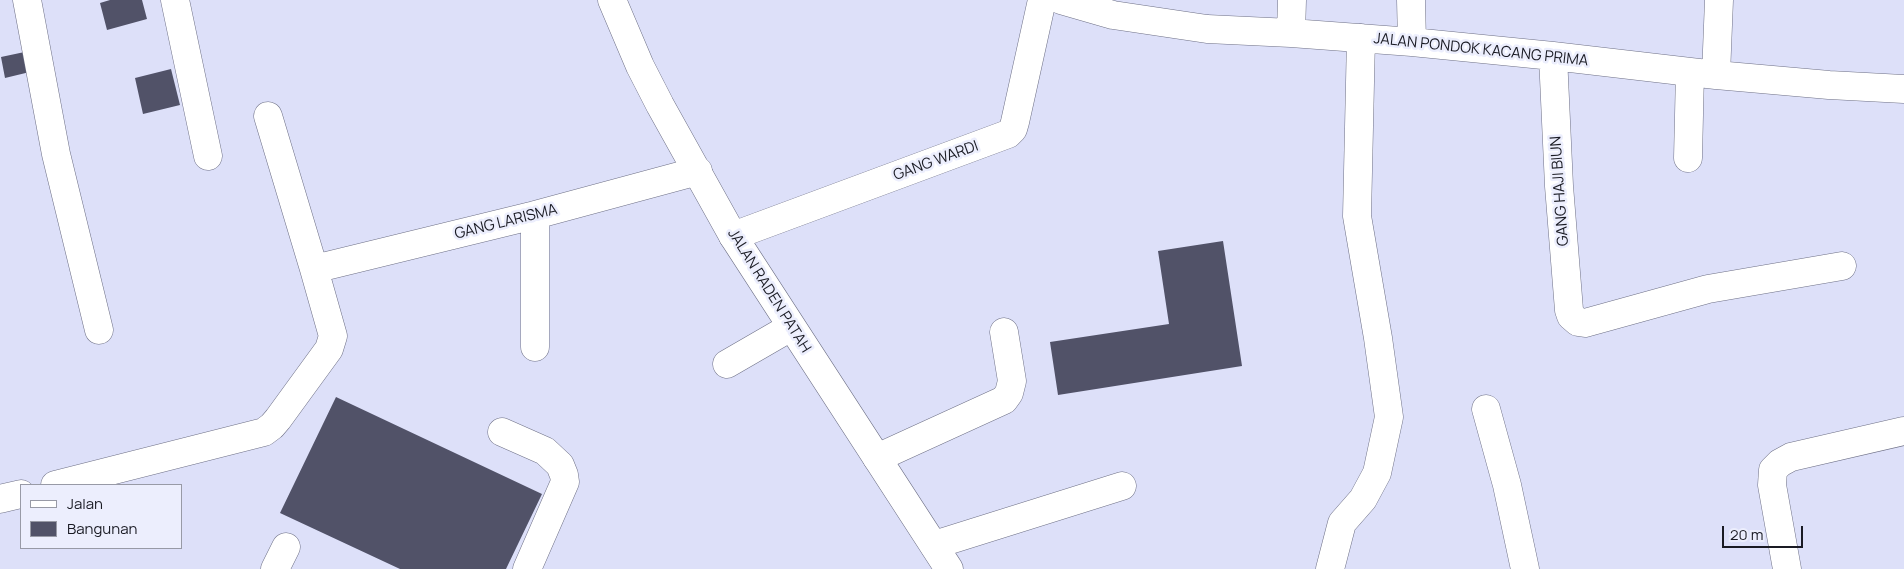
<!DOCTYPE html>
<style>
body{margin:0}
#map{position:relative;width:1904px;height:569px;overflow:hidden;background:#dde0f9;font-family:Manrope,sans-serif}
canvas{display:block}
.legend{position:absolute;left:20px;top:484px;width:162px;height:65px;box-sizing:border-box;background:#eceefd;border:1px solid #989aa6;margin:0;padding:6px 9px;list-style:none;font-size:15px;color:#1a1b24}
.legend li{display:flex;align-items:center;gap:10px;height:25px}
.legend b{width:25px;border:1px solid #989aa6}
.scale{position:absolute;left:1722px;top:526px;width:81px;height:22px;box-sizing:border-box;border:2px solid #1a1b24;border-top:0;padding-left:6px;font-size:15px;line-height:18px;white-space:nowrap;color:#1a1b24;-webkit-text-stroke:4px #eceefd;paint-order:stroke}
</style>
<div id="map">
<canvas width="1904" height="569"></canvas>
<ul class="legend">
<li><b style="height:6px;background:#fff"></b>Jalan</li>
<li><b style="height:14px;background:#515268"></b>Bangunan</li>
</ul>
<div class="scale">20 m</div>
</div>
<script>
const ctx = document.querySelector('canvas').getContext('2d');
ctx.lineJoin = 'round';
function fillPath(path, color) { ctx.fillStyle = color; ctx.fill(path, 'evenodd'); }
const toPath = rows => new Path2D(rows.map(r => 'M' + r).join(''));
function strokePath(path, color, width, dash) { ctx.strokeStyle = color; ctx.lineWidth = width; ctx.lineCap = dash ? 'butt' : 'round'; ctx.setLineDash(dash || []); ctx.stroke(path); }
function label(font, color, halo, rows, align = 'center') {
  ctx.font = font + ' Manrope,sans-serif'; ctx.lineWidth = 5; ctx.setLineDash([]); ctx.textBaseline = 'middle'; ctx.strokeStyle = halo; ctx.fillStyle = color; for (const [text, x, y, turn = 0] of rows) {
    ctx.save(); ctx.translate(x, y); ctx.rotate((+turn || 0) * Math.PI / 180); ctx.textAlign = isNaN(turn) ? turn : align; if (halo) ctx.strokeText(text, 0, 0); ctx.fillText(text, 0, 0); ctx.restore();
  }
}
const building = toPath([
 [110,0,142,0,147,19,107,30,100,3],
 [34,50,38,70,5,78,1,57],
 [171,69,180,105,143,114,135,78],
 [1223,241,1242,366,1058,395,1050,342,1169,324,1158,251],
 [336,397,542,494,506,569,400,569,280,513]
]);
const minor = toPath([
 [27,0,56,154,99,330],
 [175,0,208,156],
 [1061,0,1113,15,1207,29,1291,33,1412,42,1553,56,1716,75,1829,85,1904,89],
 [1411,0,1412,42],
 [1291,33,1292,0],
 [1553,56,1559,186,1569,310,1571,316,1578,322,1585,323,1708,289,1842,266],
 [1716,75,1719,0],
 [1688,158,1690,72],
 [535,215,535,347],
 [733,236,1008,134,1013,129,1015,122,1042,0],
 [314,269,535,215,698,171],
 [727,364,791,327],
 [1486,409,1507,485,1525,569],
 [502,432,545,451,560,465,564,475,565,482,527,569],
 [877,458,1004,400,1009,393,1012,381,1004,332],
 [55,485,264,432,272,426,278,419,329,349,333,336,314,269,268,116],
 [0,499,21,494],
 [934,545,1122,486],
 [275,569,286,547],
 [1330,569,1342,523,1363,499,1377,473,1389,417,1378,338,1357,216,1361,38],
 [1787,569,1772,485,1773,470,1780,463,1791,457,1904,431]
]);
const major = toPath([
 [612,0,640,66,660,105,733,236,949,569]
]);
const streetNames = [
 ["JALAN PONDOK KACANG PRIMA",1481,50,6],
 ["GANG WARDI",936,161,-20],
 ["GANG HAJI BIUN",1560,191,-94],
 ["GANG LARISMA",506,222,-14],
 ["JALAN RADEN PATAH",769,291,58]
];
fillPath(building, '#515268');
strokePath(minor, '#6e7086', 29);
strokePath(major, '#6e7086', 29);
strokePath(minor, '#fff', 28);
strokePath(major, '#fff', 28);
label('15px', '#1a1b24', '#eceefd', streetNames);
</script>
